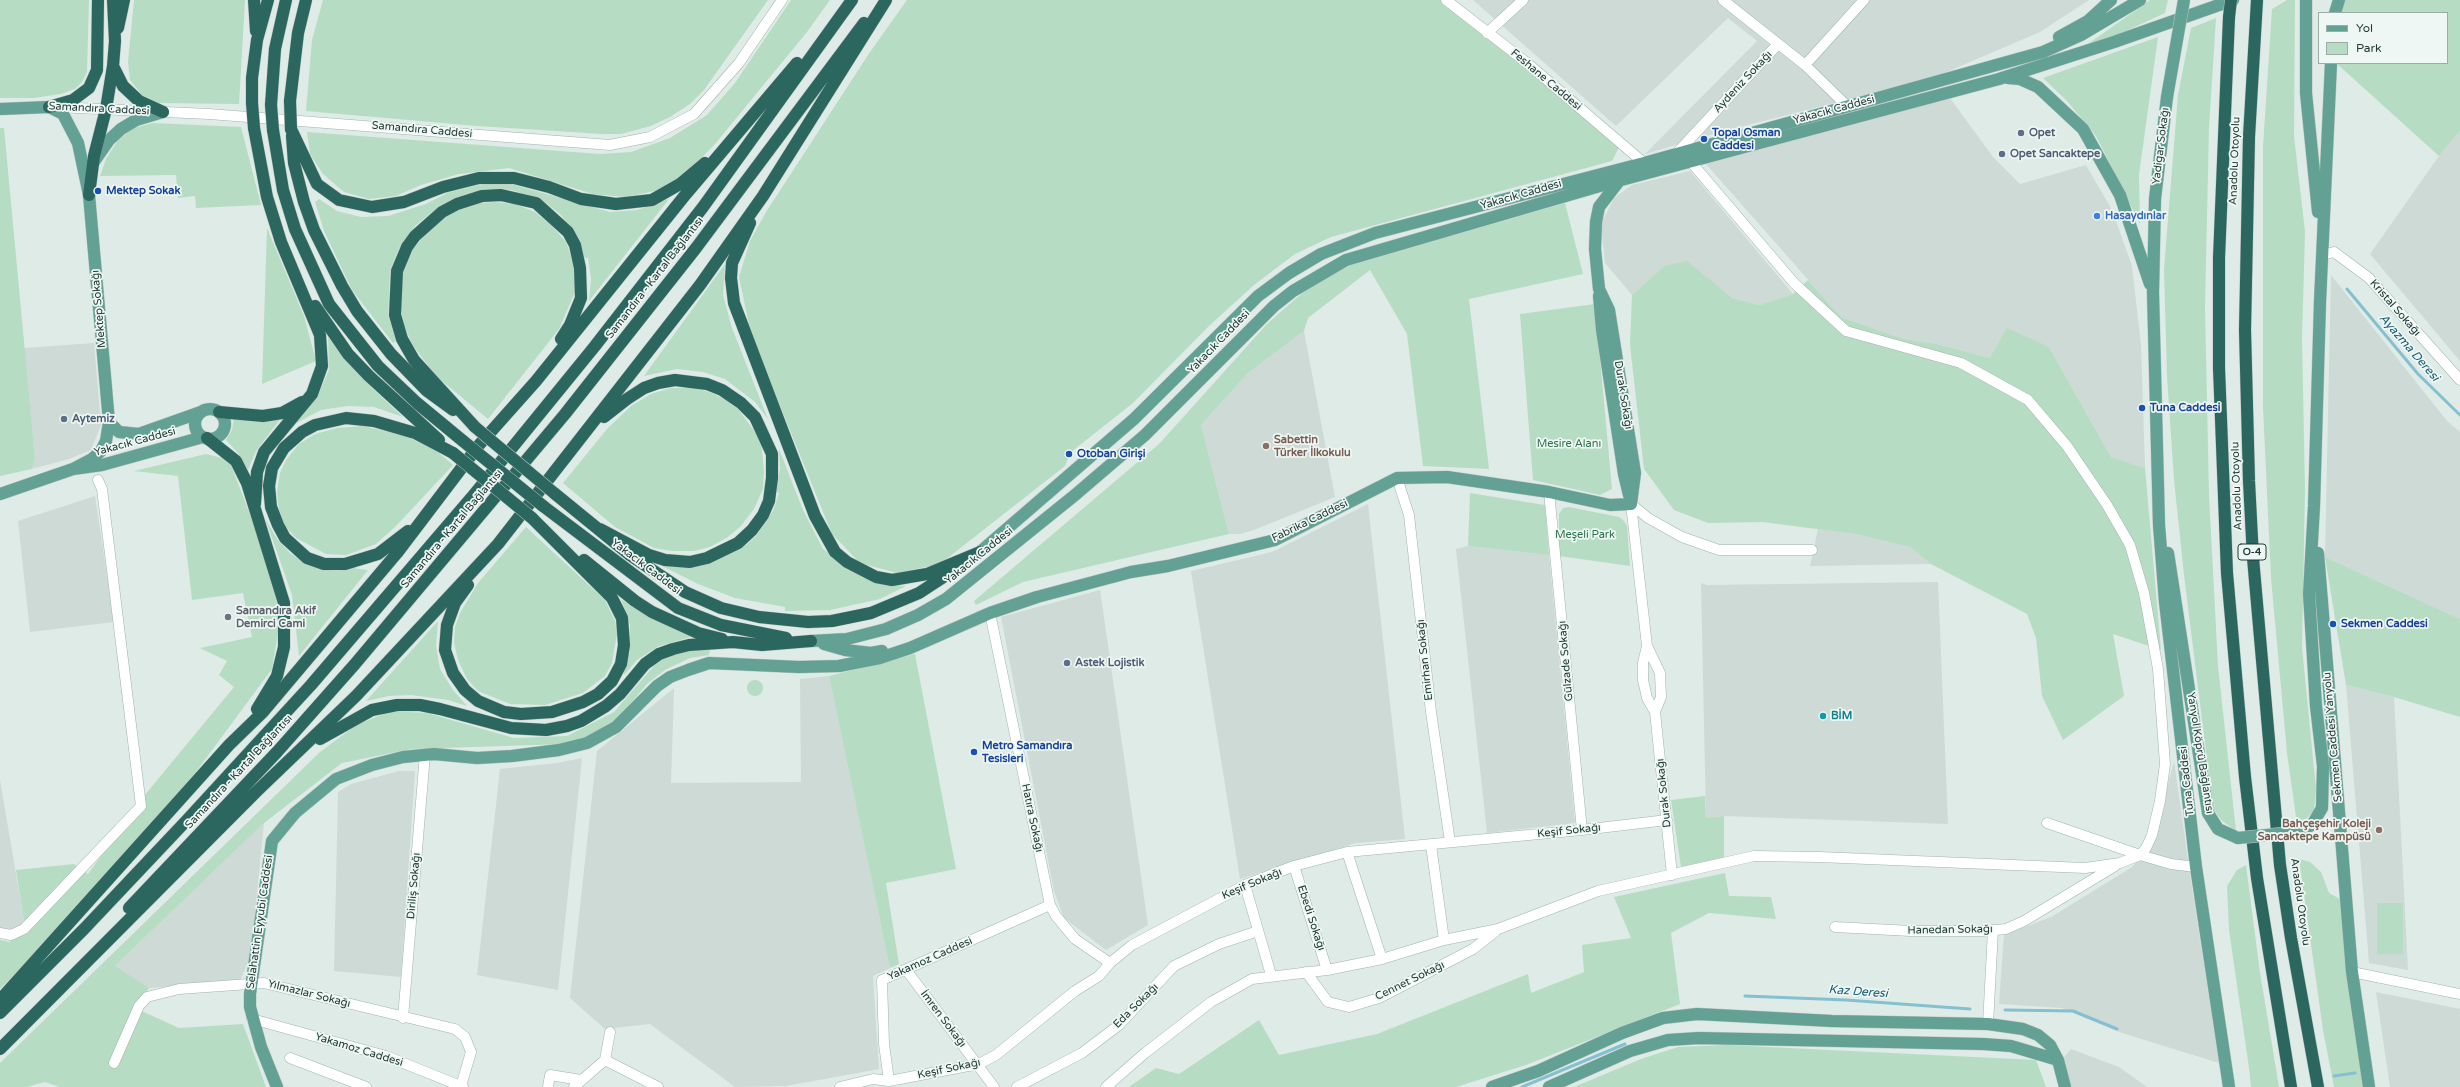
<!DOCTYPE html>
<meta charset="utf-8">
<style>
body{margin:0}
#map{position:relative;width:2460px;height:1087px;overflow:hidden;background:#dfebe6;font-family:"Varela Round",sans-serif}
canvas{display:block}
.legend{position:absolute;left:2318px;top:12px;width:130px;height:52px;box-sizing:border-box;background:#eff7f4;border:1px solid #9caca8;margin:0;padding:5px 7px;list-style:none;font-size:12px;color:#203b35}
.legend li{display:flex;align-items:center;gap:8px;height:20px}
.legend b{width:20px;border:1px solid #9caca8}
</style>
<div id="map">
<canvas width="2460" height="1087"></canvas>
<ul class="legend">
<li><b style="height:5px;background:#63a195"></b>Yol</li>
<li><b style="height:11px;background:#b7dcc4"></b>Park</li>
</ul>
</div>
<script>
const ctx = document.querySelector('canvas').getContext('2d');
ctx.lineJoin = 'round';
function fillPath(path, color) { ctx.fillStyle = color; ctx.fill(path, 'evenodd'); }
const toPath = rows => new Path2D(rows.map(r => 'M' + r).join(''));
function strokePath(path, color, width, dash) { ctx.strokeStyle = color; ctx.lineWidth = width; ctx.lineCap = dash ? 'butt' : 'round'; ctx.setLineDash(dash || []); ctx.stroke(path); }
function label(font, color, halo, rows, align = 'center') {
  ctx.font = font + ' "Varela Round",sans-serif'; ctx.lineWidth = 3.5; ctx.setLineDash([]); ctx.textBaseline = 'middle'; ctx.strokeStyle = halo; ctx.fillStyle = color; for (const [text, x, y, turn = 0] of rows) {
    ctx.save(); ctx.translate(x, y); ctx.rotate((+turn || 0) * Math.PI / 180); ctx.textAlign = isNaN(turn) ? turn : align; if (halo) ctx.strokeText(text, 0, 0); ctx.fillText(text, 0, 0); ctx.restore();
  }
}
const built = toPath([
 [1473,0,2089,0,2040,32,1935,77,1717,133,1645,154,1757,41,1728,18,1616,126],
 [1950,98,1993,157,2020,184,2086,165,2112,210,2132,266,2141,345,2145,468,2111,457,2049,347,1990,358,1937,344,1904,339,1841,317,1706,164],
 [2460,131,2460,361,2370,254,2439,156],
 [1690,171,1793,294,1760,305,1732,298,1714,285,1664,266,1632,295,1605,263,1601,224,1614,198,1632,185],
 [2331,275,2447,421,2460,432,2460,619,2325,557],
 [1304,331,1335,497,1254,530,1241,534,1229,534,1201,425,1248,373],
 [94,343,101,425,91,450,69,459,32,469,35,459,24,348],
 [95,496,114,622,30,632,18,521],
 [1368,504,1405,839,1356,843,1240,879,1191,571,1272,552],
 [1818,529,1855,534,1910,547,1931,564,1810,566],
 [1468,546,1549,555,1575,823,1487,833,1456,549],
 [1938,582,1948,824,1724,816,1706,818,1701,583,1707,585],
 [1100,590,1148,925,1106,950,1064,918,1054,891,1001,617],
 [829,676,890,968,873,976,879,1069,786,1086,735,1087,650,1024,605,1029,570,998,597,751,674,688,671,783,801,782,800,679],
 [2346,685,2394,697,2408,970,2369,963],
 [582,758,558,990,477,975,500,769,557,763],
 [2174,761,2191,881,2219,1063,2119,1032,2062,1008,1999,1004,2004,935,2051,917,2132,867,2153,841],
 [399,771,415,771,401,977,334,971,338,792,351,784],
 [0,780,24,921,16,933,0,928],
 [264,823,251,954,240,981,149,988,114,967],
 [2376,992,2460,1009,2460,1087,2390,1087],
 [2071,1049,2119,1067,2147,1087,2071,1087,2064,1057]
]);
const green = toPath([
 [0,0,89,0,87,72,82,82,75,89,61,94,34,98,0,98],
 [134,0,245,0,239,104,157,103,142,95,130,80,128,62],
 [323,0,768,0,704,90,690,104,670,117,651,126,621,134,602,134,477,126,306,111,312,40],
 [791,0,830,0,807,32,715,144,682,178,655,191,625,197,593,194,509,168,459,174,421,185,396,196,369,199,344,192,323,174,310,154,307,132,600,154,631,152,670,138,707,115,735,83],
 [907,0,1444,0,1619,147,1612,161,1331,237,1295,254,1254,285,1209,326,1133,403,1071,452,1065,466,940,564,897,573,860,563,832,534,751,334,739,277,750,241,766,212,870,52],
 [2150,0,2168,0,2165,13,2113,37,2088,44],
 [2287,0,2295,0,2294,136,2305,232,2302,338,2305,491,2302,647,2316,789,2314,811,2305,820,2297,824,2287,753,2271,578,2263,407,2263,147,2272,9],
 [2343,0,2460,0,2460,131,2439,156,2336,63,2447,63,2447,13,2338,13],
 [2216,18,2209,128,2205,307,2209,495,2218,666,2236,831,2221,820,2213,808,2184,575,2174,480,2167,376,2164,269,2178,95,2191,28],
 [2158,37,2139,175,2140,224,2096,136,2066,100,2043,78],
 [153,123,241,127,261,205,196,208,195,196,178,198,176,175,100,176,106,159,118,140,133,128],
 [0,128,4,128,35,459,32,469,0,476],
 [483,184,511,184,610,212,637,210,669,199,589,301,591,279,588,258,585,258,574,232,560,214,542,200,512,190,485,189,458,197,438,207,415,226,399,248,390,271,388,315,396,341,393,343,352,290,324,231,315,202,319,199,337,211,361,217,388,216,426,204,447,193],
 [494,202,515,204,535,212,551,225,566,242,574,265,575,292,559,329,488,419,436,376,412,344,404,325,400,305,402,276,413,249,432,227,455,211,474,204],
 [1565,203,1583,274,1469,299,1489,469,1423,466,1407,334,1370,270,1308,318,1304,331,1248,373,1201,425,1229,534,1023,582,976,605,974,601,1159,444,1267,324,1309,287,1351,265],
 [267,228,304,316,316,361,262,384],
 [1687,261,1732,298,1760,305,1793,294,1808,280,1841,317,1904,339,1937,344,1990,358,2007,328,2049,347,2111,457,2145,468,2161,650,2113,634,2124,696,2063,740,2042,696,2036,638,2027,614,1931,564,1910,547,1855,534,1763,522,1708,523,1674,510,1644,469,1630,345,1632,295,1664,266],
 [725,264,723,295,732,328,768,419,755,402,725,379,703,372,677,369,644,376],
 [1595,304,1612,489,1600,495,1533,480,1520,314],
 [328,337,372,388,403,417,374,407,348,406,321,410,291,426,317,398,329,370],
 [671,388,695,388,712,393,726,400,738,409,761,440,764,471,763,489,754,509,741,526,728,537,710,547,694,551,672,551,654,548,615,527,563,483,607,429,631,406,651,394],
 [234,417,281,418,256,451,248,470,238,453,226,440,232,430],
 [361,426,400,434,434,449,453,465,396,526,376,544,346,555,326,554,296,538,285,526,279,510,277,492,280,473,286,460,299,444,315,434,337,428],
 [779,449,803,510,823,549,862,577,884,585,906,586,880,599,830,610,785,611,785,607,735,598,698,584,658,564,678,566,744,543,746,545,756,536,773,511,779,493,776,491,780,469],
 [206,454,222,458,231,465,270,567,280,620,272,669,187,784,55,934,0,989,0,940,10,942,24,921,16,870,74,864,88,874,144,796,234,687,219,675,227,661,200,648,252,637,243,593,192,600,178,476,134,471],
 [1470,493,1545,505,1549,555,1468,546],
 [1569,507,1619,517,1624,521,1627,526,1630,566,1559,556,1559,514,1563,508],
 [265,518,277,539,290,553,303,562,336,571,352,568,368,570,299,656,292,595],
 [526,527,605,600,615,621,617,634,612,663,605,676,583,693,545,705,510,704,478,691,467,679,458,660,454,643,455,627,460,613,478,583],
 [2325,557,2460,619,2460,717,2394,697,2346,685],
 [621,599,635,608,694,636,659,646,637,660,624,675,623,672,630,652,630,625],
 [438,621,436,646,440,669,453,690,467,706,448,700,411,695,389,696,366,701],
 [691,649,710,649,709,655,690,658,665,670,648,683,619,717,591,735,566,744,411,749,342,763,264,823,115,966,149,988,135,1008,179,1028,243,1024,266,1087,60,1087,45,1082,27,1087,0,1087,0,1063,320,752,355,726,390,711,427,713,514,738,567,736,614,712,659,660],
 [915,654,956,869,886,883,899,964,890,968,829,676],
 '747 688a8 8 0 1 1 16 0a8 8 0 1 1-16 0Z',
 [1705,796,1706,818,1724,816,1724,859,1681,867,1671,800],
 [2299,859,2310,862,2321,872,2329,893,2342,900,2370,1087,2334,1087,2323,1030],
 [2246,865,2260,973,2279,1087,2251,1087,2249,1068,2229,930,2227,886,2237,870],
 [1725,873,1729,896,1771,897,1776,919,1709,913,1671,933,1680,1004,1526,1065,1456,1087,1129,1087,1156,1068,1179,1074,1259,1020,1279,1055,1377,1034,1528,974,1531,993,1584,972,1582,945,1631,938,1614,897],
 [2377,903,2403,903,2403,954,2377,954],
 [1727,1045,2036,1060,2046,1087,1574,1087,1641,1059,1678,1047]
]);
const stream = toPath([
 [2347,289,2418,374,2460,415],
 [1745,996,1846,1000,1970,1009],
 [2005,1010,2073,1011,2117,1029],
 [2334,1076,2355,1073],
 [1522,1087,1625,1044]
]);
const minor = toPath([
 [1446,0,1526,62,1644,163],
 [1723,0,1805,65,1848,107],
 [1487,33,1523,0],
 [1805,65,1864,0],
 [56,107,209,114,610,145,650,137,694,114,739,63,782,0],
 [1676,154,1778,44],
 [2322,255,2334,252,2369,278,2460,380],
 [1397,478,1409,515,1431,712,1450,842],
 [1549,492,1582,830],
 [1631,504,1647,646,1643,663,1643,680,1647,698,1655,712,1672,875],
 [1631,504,1648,518,1682,537,1719,550,1812,550],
 [990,613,1050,905,1056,916,1075,939,1110,963],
 [1647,646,1660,673,1661,697,1655,712],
 [2047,823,2140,855,2171,864,2196,867],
 [1431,845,1444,940],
 [1347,852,1382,959],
 [1294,866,1327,970],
 [1245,885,1271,975],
 [1835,927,1911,931,1986,931,2006,929,2024,921,2115,866],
 [0,933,11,935,24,929,141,806,102,489,98,480],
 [907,971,994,1087],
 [1306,972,1328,1002,1349,1007,1379,998,1473,949,1496,931],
 [2352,972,2460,994],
 [403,1018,425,754],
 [252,1019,386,1056,463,1087],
 [1988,1024,1993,930],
 [290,1058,366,1087],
 [605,1060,658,1087],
 [114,1063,139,1006,147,997,179,989,264,983,455,1029,465,1037,471,1052,461,1086],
 [889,1081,979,1064,996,1055,1075,991,1099,976,1110,963,1132,945,1245,885,1294,866,1347,852,1582,830,1667,820],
 [548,1087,550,1075,581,1080],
 [574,1087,605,1060,610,1032],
 [840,1087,873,1079,889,1081,884,1044,882,980,1050,905],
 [1017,1087,1082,1053,1119,1025,1174,966,1219,944,1258,931],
 [1106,1087,1145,1053,1211,1002,1252,979,1327,970,1382,959,1444,940,1498,929,1598,891,1754,856,1819,857,2085,868,2120,863,2140,855,2146,848,2152,835,2160,801,2165,764,2158,669,2144,593,2130,545,2107,505,2067,446,2028,400,1961,363,1846,331,1794,283,1691,162]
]);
const major = toPath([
 [2306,0,2306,93,2318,212],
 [2335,13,2339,0],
 [2059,37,2088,21,2111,0],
 [2008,78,2020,79,2038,87,2083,129,2120,195,2150,284],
 [2167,97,2155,199,2153,293,2159,525,2165,602,2196,867,2229,1087],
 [0,109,49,107,63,114,78,143,89,195,109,422,106,441,101,451,92,459,73,469],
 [93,163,109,140,121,129,136,120,163,112],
 [1619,181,1599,207,1596,222,1595,249,1599,289,1609,310,1635,473,1631,504],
 [1599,296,1602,330,1624,474,1629,495],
 '195 424a15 15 0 1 1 30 0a15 15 0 1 1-30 0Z',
 [109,422,119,432,139,434,201,412],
 [0,494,73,469,102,465,203,437],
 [980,552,1134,419,1258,296,1289,273,1321,254,1375,233,1644,163,2043,52,2081,35,2140,0],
 [2168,553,2208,813,2218,829,2238,838],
 [2318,553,2352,972,2369,1087],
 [811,641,847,639,886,629,918,615,946,599,1075,495,1145,435,1274,306,1293,291,1346,260,1610,183,1999,79,2114,42,2233,0],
 [824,644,845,650,871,653,882,651],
 [2296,832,2312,825,2322,808,2323,766,2316,706,2309,594,2314,506,2320,302,2331,63],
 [277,1087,261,1047,250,1007,250,994,272,841,295,813,336,779,372,765,403,757,434,754,477,758,512,756,559,750,587,743,616,727,657,686,670,677,688,670,709,663,799,667,839,666,880,658,910,648,990,613,1037,597,1131,572,1168,566,1275,540,1397,478,1447,477,1549,492,1610,505,1631,504],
 [1492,1087,1538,1071,1622,1033,1663,1018,1697,1014,1832,1021,1988,1024,2023,1029,2038,1035,2050,1045,2058,1060,2065,1087],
 [1549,1087,1630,1051,1668,1040,1699,1038,1983,1044,2011,1046,2058,1060]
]);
const highway = toPath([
 [254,0,256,31],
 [2257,0,2249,137,2245,330,2249,481,2253,558,2280,865,2291,938,2318,1087],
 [2229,17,2219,258,2219,368,2227,573,2245,777,2257,878,2291,1087],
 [118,28,124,0],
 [113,66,123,86,139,101,163,112],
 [290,101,298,33,306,0],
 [252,103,252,78,257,40,268,0],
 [271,105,275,49,286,0],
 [49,107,73,100,89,88,97,70,98,0],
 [254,128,267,197,281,242,320,335,322,366,312,394,264,452,257,472,255,504],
 [291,129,317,184,339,200,372,207,404,202,443,187,479,178,514,178,549,187,581,199,616,204,652,200,680,184,705,163],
 [273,130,283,190,295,229,329,304,378,366,417,403,463,441],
 [292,136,294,163,304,202,314,230,342,286,357,311,391,354,427,391,453,410],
 [89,195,94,156,106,109,113,66,115,41,113,0],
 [750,223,732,263,731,278,734,303,815,516,835,552,847,562,876,577,892,580,927,574,980,552],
 [315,306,348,354,369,376,439,440],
 [219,412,263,416,282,413,302,402],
 [475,427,414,360,402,339,395,315,397,271,407,247,415,236,442,212,457,204,482,196,501,195,536,203,568,232,575,245,580,268,581,298,570,325,561,339],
 [207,438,236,461,247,483,284,603,284,647,277,676,257,709],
 [554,493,630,555,685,592,721,608,759,617,808,622,832,621,871,613,919,593,971,559],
 [543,506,678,608,721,625,786,638],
 [600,529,649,555,665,560,690,562,707,558,738,543,752,530,763,515,769,501,772,478,772,454,755,417,741,403,722,390,707,384,675,380,658,383,644,388,627,399,604,417],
 [408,531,378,554,345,564,324,564,307,558,285,538,278,525,271,507,269,486,272,468,284,448,302,432,315,425,346,418,374,421,415,433,453,453],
 [584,560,635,601,652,612,698,633,722,639],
 [468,585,455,603,447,625,445,650,453,673,465,690,478,701,504,712,521,714,552,712,583,702,598,694,612,681,621,664,624,645,622,618,612,598,532,518],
 [320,739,372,710,397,705,420,705,440,709,511,728,546,730,567,726,581,721,606,706,620,694,645,664,659,654,673,649,689,645,733,642,762,645,811,641],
 [129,908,277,752,355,664,565,414,696,248,864,23],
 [0,1000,229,745,263,712,397,553,479,445,536,381,686,194,797,63],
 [0,1013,84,929,187,820,311,685,472,497,595,346,703,207,852,0],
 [0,1049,257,791,356,696,498,544,700,285,763,196,886,0]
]);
const majorBridge = toPath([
 [2167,97,2184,0],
 [2238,838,2296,832]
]);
const highwayBridge = toPath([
 [2229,17,2231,0],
 [290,101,291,129],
 [252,103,254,128],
 [271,105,273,130],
 [475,427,554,493],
 [463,441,543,506],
 [453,453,532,518]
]);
const markers = [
 [2021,133,4,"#5c6f8a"],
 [1704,139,4,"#1a4fb4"],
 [2002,154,4,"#5c6f8a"],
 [98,191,4,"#1a4fb4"],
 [2097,216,4,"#3f7fe0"],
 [2142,408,4,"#1a4fb4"],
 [64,419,4,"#5c6f8a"],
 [1266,446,4,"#8d6e63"],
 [1069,454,4,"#1a4fb4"],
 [228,617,4,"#6b7280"],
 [2333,624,4,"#1a4fb4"],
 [1067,663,4,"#5c6f8a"],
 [1823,716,4,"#0f9aa8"],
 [974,752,4,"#1a4fb4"],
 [2379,830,4,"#8d6e63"]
];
const shields = [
 [2252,552,28]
];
const shieldNames = [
 ["O-4",2252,552]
];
const streetNames = [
 ["Feshane Caddesi",1546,80,40],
 ["Aydeniz Sokağı",1743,82,-47],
 ["Samandıra Caddesi",99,109,3],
 ["Yakacık Caddesi",1834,110,-15],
 ["Samandıra Caddesi",422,130,5],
 ["Yadigar Sokağı",2161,146,-83],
 ["Anadolu Otoyolu",2235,161,-88],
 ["Yakacık Caddesi",1521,195,-16],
 ["Samandıra - Kartal Bağlantısı",655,278,-52],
 ["Kristal Sokağı",2395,308,49],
 ["Mektep Sokağı",99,309,-95],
 ["Yakacık Caddesi",1219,342,-46],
 ["Durak Sokağı",1623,395,81],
 ["Yakacık Caddesi",135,442,-15],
 ["Anadolu Otoyolu",2237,486,-92],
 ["Fabrika Caddesi",1310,521,-26],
 ["Samandıra - Kartal Bağlantısı",452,529,-50],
 ["Yakacık Caddesi",979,556,-39],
 ["Yakacık Caddesi",646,567,37],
 ["Emirhan Sokağı",1425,660,-96],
 ["Gülzade Sokağı",1566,661,-95],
 ["Sekmen Caddesi Yanyolu",2333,737,-95],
 ["Yanyol Köprü Bağlantısı",2200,753,81],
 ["Samandıra - Kartal Bağlantısı",239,772,-47],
 ["Tuna Caddesi",2187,781,-96],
 ["Durak Sokağı",1664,793,-96],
 ["Hatıra Sokağı",1032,818,78],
 ["Keşif Sokağı",1569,831,-6],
 ["Keşif Sokağı",1252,884,-23],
 ["Diriliş Sokağı",414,886,-85],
 ["Anadolu Otoyolu",2300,902,82],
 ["Ebedi Sokağı",1311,918,72],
 ["Selahattin Eyyubi Caddesi",260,922,-82],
 ["Hanedan Sokağı",1950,930,-1],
 ["Yakamoz Caddesi",930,959,-24],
 ["Cennet Sokağı",1410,981,-26],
 ["Yılmazlar Sokağı",309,994,14],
 ["Eda Sokağı",1136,1006,-45],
 ["İmren Sokağı",943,1019,53],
 ["Yakamoz Caddesi",359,1050,17],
 ["Keşif Sokağı",949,1069,-12]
];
const transitNames = [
 ["Topal Osman",1712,133],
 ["Caddesi",1712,146],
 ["Mektep Sokak",106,191],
 ["Tuna Caddesi",2150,408],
 ["Otoban Girişi",1077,454],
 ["Sekmen Caddesi",2341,624],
 ["Metro Samandıra",982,746],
 ["Tesisleri",982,759]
];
const serviceNames = [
 ["Opet",2029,133],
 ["Opet Sancaktepe",2010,154],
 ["Aytemiz",72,419],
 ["Astek Lojistik",1075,663]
];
const shopNames = [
 ["Hasaydınlar",2105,216]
];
const educationNames = [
 ["Sabettin",1274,440],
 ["Türker İlkokulu",1274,453],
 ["Bahçeşehir Koleji",2371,824,"right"],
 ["Sancaktepe Kampüsü",2371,837,"right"]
];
const parkNames = [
 ["Mesire Alanı",1569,444],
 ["Meşeli Park",1585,535]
];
const worshipNames = [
 ["Samandıra Akif",236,611],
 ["Demirci Cami",236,624]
];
const cultureNames = [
 ["BİM",1831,716]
];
const waterNames = [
 ["Ayazma Deresi",2409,348,49],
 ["Kaz Deresi",1858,992,4]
];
fillPath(built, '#cddad5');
fillPath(green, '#b7dcc4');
strokePath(stream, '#85c0d1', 3);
strokePath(minor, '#a2b3ad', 11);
strokePath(major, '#c1c8c6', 13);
strokePath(highway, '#c1c8c6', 13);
strokePath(minor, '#fff', 10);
strokePath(major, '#63a195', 12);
strokePath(highway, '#2b675f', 12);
strokePath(majorBridge, '#c1c8c6', 13, []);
strokePath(highwayBridge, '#c1c8c6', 13, []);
strokePath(majorBridge, '#63a195', 12);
strokePath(highwayBridge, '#2b675f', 12);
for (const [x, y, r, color] of markers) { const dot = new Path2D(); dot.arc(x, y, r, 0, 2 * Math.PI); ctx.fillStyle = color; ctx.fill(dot); strokePath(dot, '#eff7f4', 1.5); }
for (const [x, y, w] of shields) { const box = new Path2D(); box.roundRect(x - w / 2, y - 8, w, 16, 3); ctx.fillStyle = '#eff7f4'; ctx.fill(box); strokePath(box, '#203b35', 1); }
label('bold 10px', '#203b35', null, shieldNames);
label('11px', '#203b35', '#eff7f4', streetNames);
label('bold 11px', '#164399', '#eff7f4', transitNames, 'left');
label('bold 11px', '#4e5e75', '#eff7f4', serviceNames, 'left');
label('bold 11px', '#366cbe', '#eff7f4', shopNames, 'left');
label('bold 11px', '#785e54', '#eff7f4', educationNames, 'left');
label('11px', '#2a724b', '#eff7f4', parkNames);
label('bold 11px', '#5b616d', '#eff7f4', worshipNames, 'left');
label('bold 11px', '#0d838f', '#eff7f4', cultureNames, 'left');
label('italic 12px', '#1a6077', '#eff7f4', waterNames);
</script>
